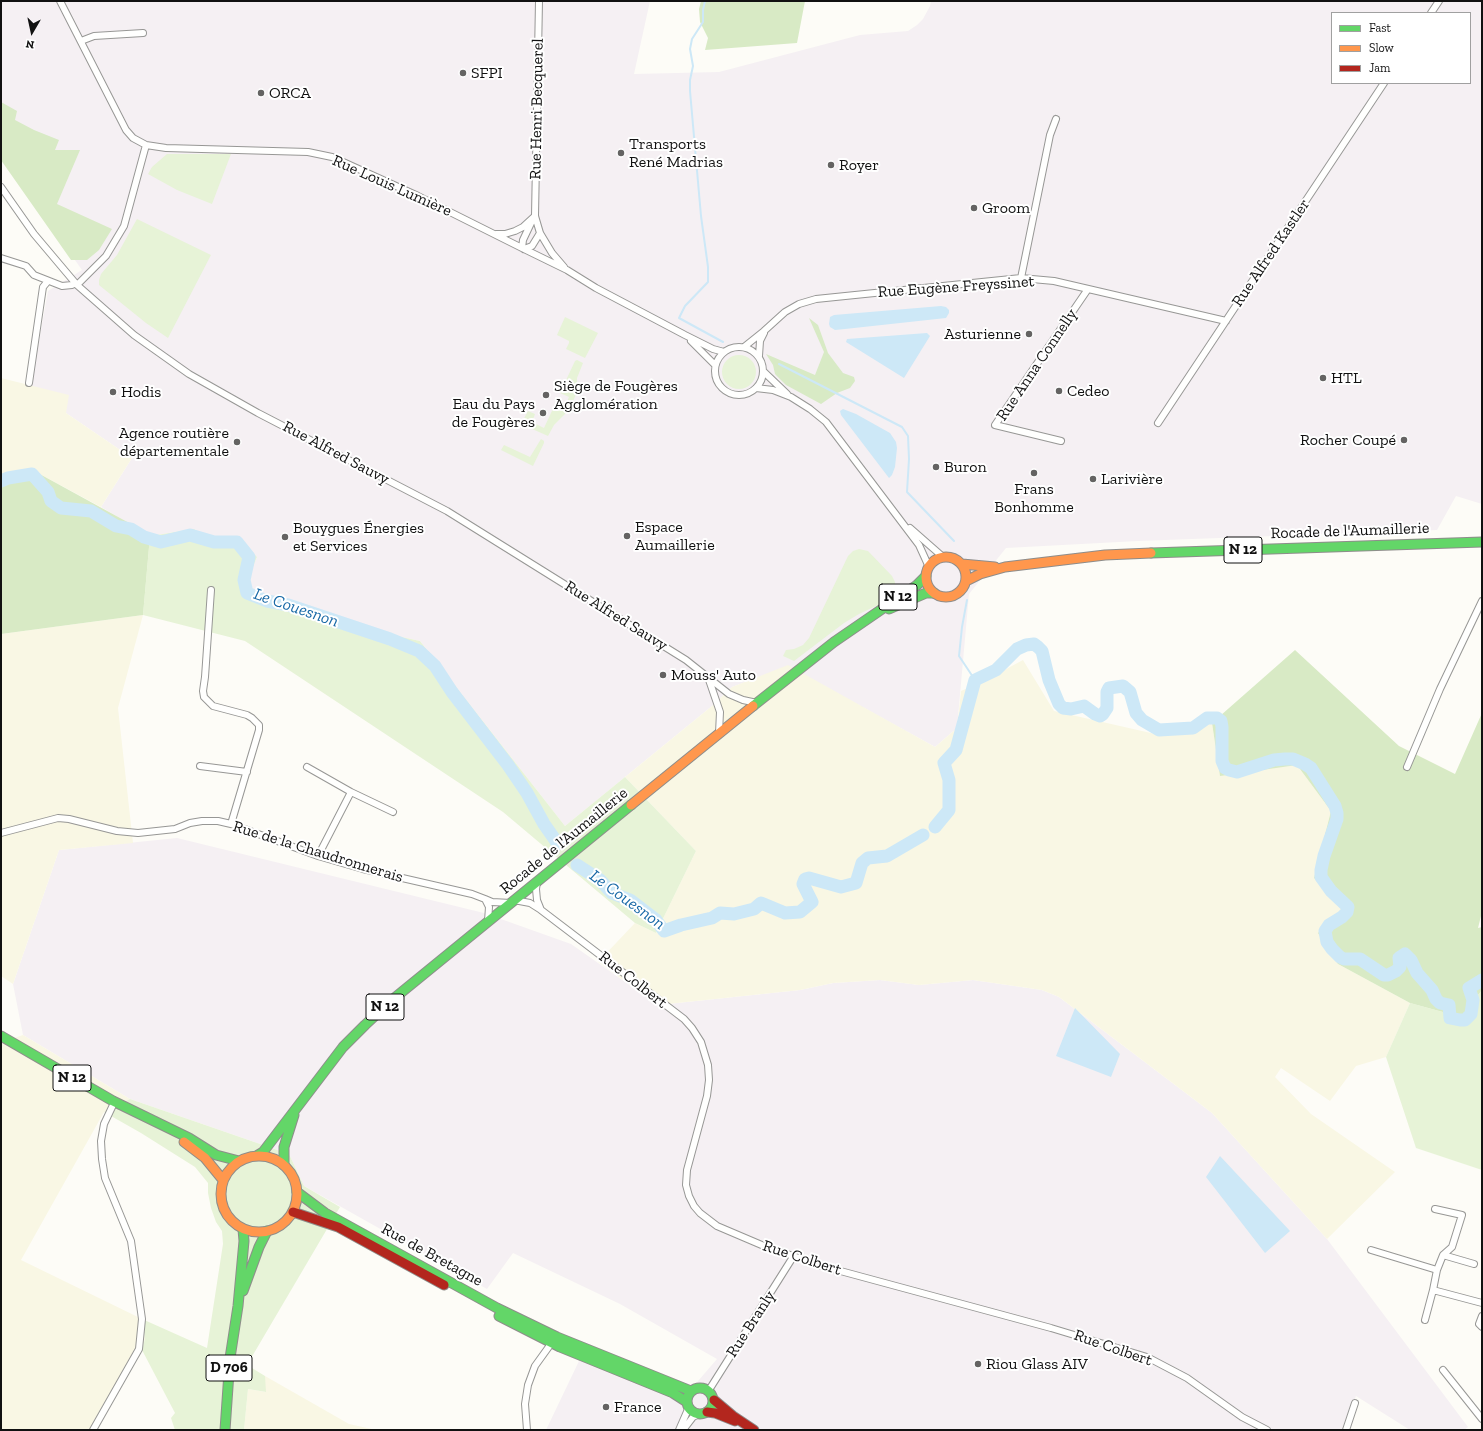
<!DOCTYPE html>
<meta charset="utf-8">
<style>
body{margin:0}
#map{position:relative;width:1483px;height:1431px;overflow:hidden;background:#fdfcf7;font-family:"Zilla Slab",serif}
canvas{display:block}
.frame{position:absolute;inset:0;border:2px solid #111;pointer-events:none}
.legend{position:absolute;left:1331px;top:12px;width:140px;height:72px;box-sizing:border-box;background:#fff;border:1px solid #a0a0a0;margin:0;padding:5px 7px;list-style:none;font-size:12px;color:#111}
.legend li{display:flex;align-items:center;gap:8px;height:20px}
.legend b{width:20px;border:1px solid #a0a0a0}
.north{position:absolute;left:12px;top:12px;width:40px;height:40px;-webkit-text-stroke:3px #fff;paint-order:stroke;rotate:189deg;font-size:11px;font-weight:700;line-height:16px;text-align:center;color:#111}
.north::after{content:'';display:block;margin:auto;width:14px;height:18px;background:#111;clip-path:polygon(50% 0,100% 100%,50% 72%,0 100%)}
</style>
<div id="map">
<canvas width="1483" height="1431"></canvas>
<div class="frame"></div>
<ul class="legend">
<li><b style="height:5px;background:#63d668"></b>Fast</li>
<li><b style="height:5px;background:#ff974d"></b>Slow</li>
<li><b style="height:5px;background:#b3261e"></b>Jam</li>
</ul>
<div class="north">N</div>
</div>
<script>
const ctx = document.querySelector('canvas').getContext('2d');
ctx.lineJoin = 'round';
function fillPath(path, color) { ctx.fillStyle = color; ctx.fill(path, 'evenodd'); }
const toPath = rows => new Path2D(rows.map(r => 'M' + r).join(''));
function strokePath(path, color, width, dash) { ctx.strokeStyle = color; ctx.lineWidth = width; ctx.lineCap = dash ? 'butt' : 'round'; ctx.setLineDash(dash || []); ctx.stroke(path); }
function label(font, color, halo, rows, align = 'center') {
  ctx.font = font + ' "Zilla Slab",serif'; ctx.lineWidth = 4; ctx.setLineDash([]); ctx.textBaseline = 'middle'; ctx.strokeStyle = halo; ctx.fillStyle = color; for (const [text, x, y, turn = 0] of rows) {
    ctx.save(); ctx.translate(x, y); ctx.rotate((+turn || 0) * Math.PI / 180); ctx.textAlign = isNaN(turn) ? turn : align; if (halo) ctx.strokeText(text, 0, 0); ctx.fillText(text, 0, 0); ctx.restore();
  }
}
const industrial = toPath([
 [1,1,650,1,634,74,719,72,860,35,908,31,917,25,923,19,930,6,931,1,1482,1,1482,504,1456,496,1437,530,1138,541,1006,548,969,594,957,728,935,747,788,666,732,687,712,706,565,826,420,641,280,610,272,598,251,594,243,588,257,557,214,542,194,529,150,536,101,507,132,458,66,413,31,385,48,291,82,270,4,160,1,153],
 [1332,13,1470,13,1470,83,1332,83],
 [177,838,484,913,571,944,658,1005,800,990,833,983,880,980,919,985,973,980,1042,990,1059,997,1212,1113,1327,1239,1468,1427,1464,1430,1410,1430,1356,1396,1343,1430,546,1430,579,1361,680,1402,717,1359,620,1304,513,1253,487,1289,304,1186,289,1154,130,1099,23,1035,13,984,59,850]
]);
const farmland = toPath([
 [1,378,69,395,66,413,132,458,101,507,36,472,1,476],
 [143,615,118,708,133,843,59,850,13,984,1,976,1,634],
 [1023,660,1054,711,1164,736,1212,723,1220,775,1297,765,1331,811,1314,878,1343,908,1338,964,1410,1003,1386,1057,1356,1066,1330,1101,1281,1068,1275,1077,1311,1114,1395,1172,1327,1239,1212,1113,1059,997,1042,990,973,980,919,985,880,980,833,983,800,990,658,1005,598,962,635,923,656,933,696,851,625,777,712,706,732,687,788,665,935,747,957,728,961,691,982,682],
 [1,1030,14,1038,23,1035,130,1099,104,1112,21,1260,142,1319,145,1340,142,1350,90,1430,1,1430],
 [265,1376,349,1424,376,1430,244,1430,248,1389,265,1392]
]);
const green = toPath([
 [167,154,231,154,212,204,177,190,148,174,152,167],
 [137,219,211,255,168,338,146,323,99,285,99,280,101,274,117,255],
 [565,317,598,333,585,358,566,349,569,343,569,341,557,335],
 '722 372a17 17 0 1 1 34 0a17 17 0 1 1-34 0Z',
 [577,360,583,363,577,378,577,392,574,399,570,409,554,425,548,436,521,424,528,411,535,414,532,422,544,428,557,400,566,404,569,397,560,393,575,361],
 [541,439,544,441,544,443,533,466,501,450,504,445,530,457],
 [194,529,214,542,237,538,257,557,244,588,251,594,272,598,280,610,420,641,565,826,625,777,696,851,656,933,635,923,503,812,245,641,143,615,150,536],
 [859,549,868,551,892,576,895,582,895,595,893,598,859,614,844,623,794,661,783,656,786,650,794,649,803,645,809,638,848,556,853,551],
 [1482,990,1482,1170,1416,1148,1386,1057,1410,1003,1461,1017],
 [130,1099,289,1154,304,1186,340,1207,247,1365,265,1376,266,1392,248,1389,244,1430,175,1430,171,1418,175,1413,142,1350,145,1339,142,1319,207,1348,223,1244,222,1231,216,1222,211,1208,208,1193,208,1183,195,1167,141,1133,104,1112]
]);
const forest = toPath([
 [701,1,805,1,797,43,705,50,708,38,700,22,699,9],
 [1,102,17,111,15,120,34,130,59,140,55,150,80,150,57,204,112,229,99,250,87,260,71,260,3,163,1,160],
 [809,318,818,325,828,353,843,373,854,377,855,381,850,388,837,393,821,404,786,385,775,374,773,365,766,354,815,375,824,352],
 [36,472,131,524,150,536,143,615,1,634,1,476],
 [1295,650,1399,746,1455,774,1482,713,1482,912,1478,928,1482,927,1482,990,1461,1017,1410,1003,1338,964,1318,933,1343,908,1314,878,1331,811,1297,765,1220,776,1212,723]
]);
const water = toPath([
 [941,306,946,307,949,310,949,313,946,318,845,329,835,330,830,327,829,324,830,317,834,315],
 [927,333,930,336,904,378,846,342,847,339],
 [843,409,856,414,890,433,896,442,897,448,895,467,892,475,889,478,841,415,840,411],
 [1075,1008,1120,1054,1111,1077,1056,1056],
 [1220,1156,1290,1231,1265,1253,1206,1177]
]);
const stream = toPath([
 [705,1,703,10,703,22,692,39,690,49,693,66,690,80,690,91,701,216,708,267,708,282,685,306,679,318,723,342],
 [779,364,902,427,908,436,909,459,907,492,954,541],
 [967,600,962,627,959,656,975,680]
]);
const river = toPath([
 [1,481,8,478,32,474,48,492,51,501,61,508,91,511,116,526,131,529,144,537,161,542,190,535,214,542,237,542,249,557,244,580,247,593,267,601,288,605,390,639,419,651,435,666,452,692,508,765,527,793,544,824,558,844],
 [935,827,949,810,949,780,944,763,956,750,975,680,996,670,1017,649,1026,645,1034,644,1038,647,1042,651,1049,680,1059,704,1063,708,1071,709,1084,706,1095,714,1100,716,1103,714,1107,708,1107,692,1109,688,1123,686,1130,692,1136,713,1142,720,1159,730,1193,728,1207,718,1217,718,1221,721,1222,727,1222,761,1225,768,1229,770,1237,772,1274,760,1285,759,1293,759,1305,764,1311,768,1335,806,1337,813,1337,819,1324,856,1321,870,1321,877,1331,891,1348,907,1347,912,1342,917,1329,925,1325,931,1327,942,1332,949,1340,957,1344,959,1360,959,1384,975,1388,975,1396,971,1400,967,1399,958,1405,954,1411,960,1417,973,1432,990,1436,999,1440,1003,1449,1005,1450,1018,1460,1020,1465,1020,1471,1014,1473,1000,1469,988,1482,980],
 [577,865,600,880,612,893,630,900,656,920,664,931,681,925,712,918,720,913,734,914,754,909,761,903,785,913,800,912,812,902,803,884,805,879,809,878,841,887,856,883,862,863,868,858,887,856,923,835]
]);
const street = toPath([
 [60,1,126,130,133,138,146,145,166,148,308,152,332,157,418,196,522,248,567,270,596,288,685,335,713,349,724,352],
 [539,1,535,216,540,233,552,253,564,267],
 [1431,13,1439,1],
 [81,41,94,36,143,33],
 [1,187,34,234,77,285,134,335,189,374,258,413,447,511,686,660,729,694,743,700,757,703],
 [496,234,505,234,515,231,523,227,535,216],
 [522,248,523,240,532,221],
 [524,249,532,246,540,233],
 [1,258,26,266,34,275,62,286,72,285,75,283],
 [1021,278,1050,135,1056,119],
 [77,285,106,256,124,226,146,145],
 [691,341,715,365],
 '715 371a24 24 0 1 1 48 0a24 24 0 1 1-48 0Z',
 [744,347,764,331,785,312,799,304,816,299,1021,278,1054,281,1226,321],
 [759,356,760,341,764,333],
 [764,372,787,394],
 [29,383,43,287,48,281],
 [756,388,773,390,791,397,810,409,826,422,919,545,929,567],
 [1158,423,1384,83],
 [1061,441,995,425,1088,289],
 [910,528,943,557],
 [211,590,205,677,203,691,204,697,213,706,247,715,252,718,259,725,259,730,231,824],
 [708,677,720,712,719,733],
 [200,766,247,772],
 [307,767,351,792,393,812],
 [1407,767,1440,689,1482,601],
 [1,833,58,818,69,819,117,831,138,833,175,829,190,823,202,821,218,821,231,824,318,856,363,869,472,894,485,899],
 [318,856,351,792],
 [514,900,530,903,541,910,537,900,536,889,537,882],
 [541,910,684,1019,692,1028,701,1042,708,1065,709,1080,707,1096,687,1170,686,1185,689,1196,694,1206,700,1213,717,1226,764,1246,822,1266,1051,1328,1147,1357,1187,1378,1242,1417,1267,1430],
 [488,921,489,907,485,899,492,902,511,903],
 [1435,1209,1462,1215,1452,1247,1443,1255,1437,1270],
 [1371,1250,1437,1270,1433,1290,1482,1303],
 [1443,1255,1474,1264],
 [1482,1316,1479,1324,1482,1327],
 [1425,1320,1433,1290],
 [1443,1370,1482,1419],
 [709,1390,793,1257],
 [93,1430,139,1349,142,1319,131,1241,105,1178,102,1159,101,1141,104,1124,113,1105,113,1101],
 [527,1430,525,1404,528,1385,535,1366,553,1341],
 [679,1430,689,1407],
 [683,1430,693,1417,699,1414],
 [1346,1430,1355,1403]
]);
const fast = toPath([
 [1151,553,1482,542],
 [889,609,926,593,934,593],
 [753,706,834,642,917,585,926,576],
 [1,1036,113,1101,189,1138,216,1155,239,1161],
 [258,1155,263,1152,343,1047,365,1025,392,1000,631,805],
 [284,1165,284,1147,294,1115],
 [297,1192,325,1213,497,1308,557,1337,691,1391],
 [243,1291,259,1247,267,1231],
 [499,1316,560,1347,673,1393,687,1402],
 '687 1401a13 13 0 1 1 26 0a13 13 0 1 1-26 0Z',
 [225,1430,230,1358,238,1306,244,1241,243,1229]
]);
const slow = toPath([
 '926 577a20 20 0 1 1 40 0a20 20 0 1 1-40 0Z',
 [962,564,995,567],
 [966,581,980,574,1005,567,1105,555,1151,553],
 [631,805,753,706],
 [184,1142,205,1158,223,1180],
 '221 1194a38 38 0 1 1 76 0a38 38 0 1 1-76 0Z'
]);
const jam = toPath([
 [293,1212,338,1227,444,1285],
 [714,1400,733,1416,754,1430],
 [707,1412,715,1413,735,1421]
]);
const markers = [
 [463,73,4,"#646362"],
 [261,93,4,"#646362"],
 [621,153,4,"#646362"],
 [831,165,4,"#646362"],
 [974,208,4,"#646362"],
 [1029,334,4,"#646362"],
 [1323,378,4,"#646362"],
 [1059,391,4,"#646362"],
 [113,392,4,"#646362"],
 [546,395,4,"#646362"],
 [543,413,4,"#646362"],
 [1404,440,4,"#646362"],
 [237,442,4,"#646362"],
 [936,467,4,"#646362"],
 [1034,473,4,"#646362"],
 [1093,479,4,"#646362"],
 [627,536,4,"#646362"],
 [285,537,4,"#646362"],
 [663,675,4,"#646362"],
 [978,1364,4,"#646362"],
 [606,1407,4,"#646362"]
];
const shields = [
 [1243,550,38],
 [898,597,38],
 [385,1007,38],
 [72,1078,38],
 [229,1368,46]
];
const shieldNames = [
 ["N 12",1243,550],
 ["N 12",898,597],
 ["N 12",385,1007],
 ["N 12",72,1078],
 ["D 706",229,1368]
];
const poiNames = [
 ["SFPI",471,73],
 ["ORCA",269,93],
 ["Transports",629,144],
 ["René Madrias",629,162],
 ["Royer",839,165],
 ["Groom",982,208],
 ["Asturienne",1021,334,"right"],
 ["HTL",1331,378],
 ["Siège de Fougères",554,386],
 ["Agglomération",554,404],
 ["Cedeo",1067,391],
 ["Hodis",121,392],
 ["Eau du Pays",535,404,"right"],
 ["de Fougères",535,422,"right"],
 ["Agence routière",229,433,"right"],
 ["départementale",229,451,"right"],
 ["Rocher Coupé",1396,440,"right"],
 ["Buron",944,467],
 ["Larivière",1101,479],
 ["Frans",1034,489,"center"],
 ["Bonhomme",1034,507,"center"],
 ["Espace",635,527],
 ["Aumaillerie",635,545],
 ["Bouygues Énergies",293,528],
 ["et Services",293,546],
 ["Mouss' Auto",671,675],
 ["Riou Glass AIV",986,1364],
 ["France",614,1407]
];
const streetNames = [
 ["Rue Henri Becquerel",537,109,-89],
 ["Rue Louis Lumière",392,186,24],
 ["Rue Alfred Kastler",1271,253,-56],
 ["Rue Eugène Freyssinet",956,287,-4],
 ["Rue Anna Connelly",1037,365,-56],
 ["Rue Alfred Sauvy",336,453,28],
 ["Rocade de l'Aumaillerie",1350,531,-2],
 ["Rue Alfred Sauvy",616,616,32],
 ["Rocade de l'Aumaillerie",564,841,-39],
 ["Rue de la Chaudronnerais",318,852,17],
 ["Rue Colbert",633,980,38],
 ["Rue de Bretagne",432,1255,29],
 ["Rue Colbert",802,1258,18],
 ["Rue Branly",751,1324,-57],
 ["Rue Colbert",1113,1348,19]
];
const waterNames = [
 ["Le Couesnon",296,608,19],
 ["Le Couesnon",627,900,36]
];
fillPath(industrial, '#f5f0f3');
fillPath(farmland, '#f9f7e4');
fillPath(green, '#e7f3d7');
fillPath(forest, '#d8eac5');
fillPath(water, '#cde8f7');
strokePath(stream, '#cde8f7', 2);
strokePath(river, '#cde8f7', 13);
strokePath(street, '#979795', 8);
strokePath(fast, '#8e8d8b', 11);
strokePath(slow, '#8e8d8b', 11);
strokePath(jam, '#8e8d8b', 11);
strokePath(street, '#fffffe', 6);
strokePath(fast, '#63d668', 9);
strokePath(slow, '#ff974d', 9);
strokePath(jam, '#b3261e', 9);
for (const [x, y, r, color] of markers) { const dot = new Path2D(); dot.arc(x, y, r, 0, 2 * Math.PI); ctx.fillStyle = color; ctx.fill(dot); strokePath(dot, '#fff', 1.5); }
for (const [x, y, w] of shields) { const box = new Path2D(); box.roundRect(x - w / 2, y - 13, w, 26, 3); ctx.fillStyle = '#fff'; ctx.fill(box); strokePath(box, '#111', 1); }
label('bold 15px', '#111', null, shieldNames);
label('16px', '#111', '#fff', poiNames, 'left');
label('16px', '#111', '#fff', streetNames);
label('italic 17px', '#1768a6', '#fff', waterNames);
</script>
